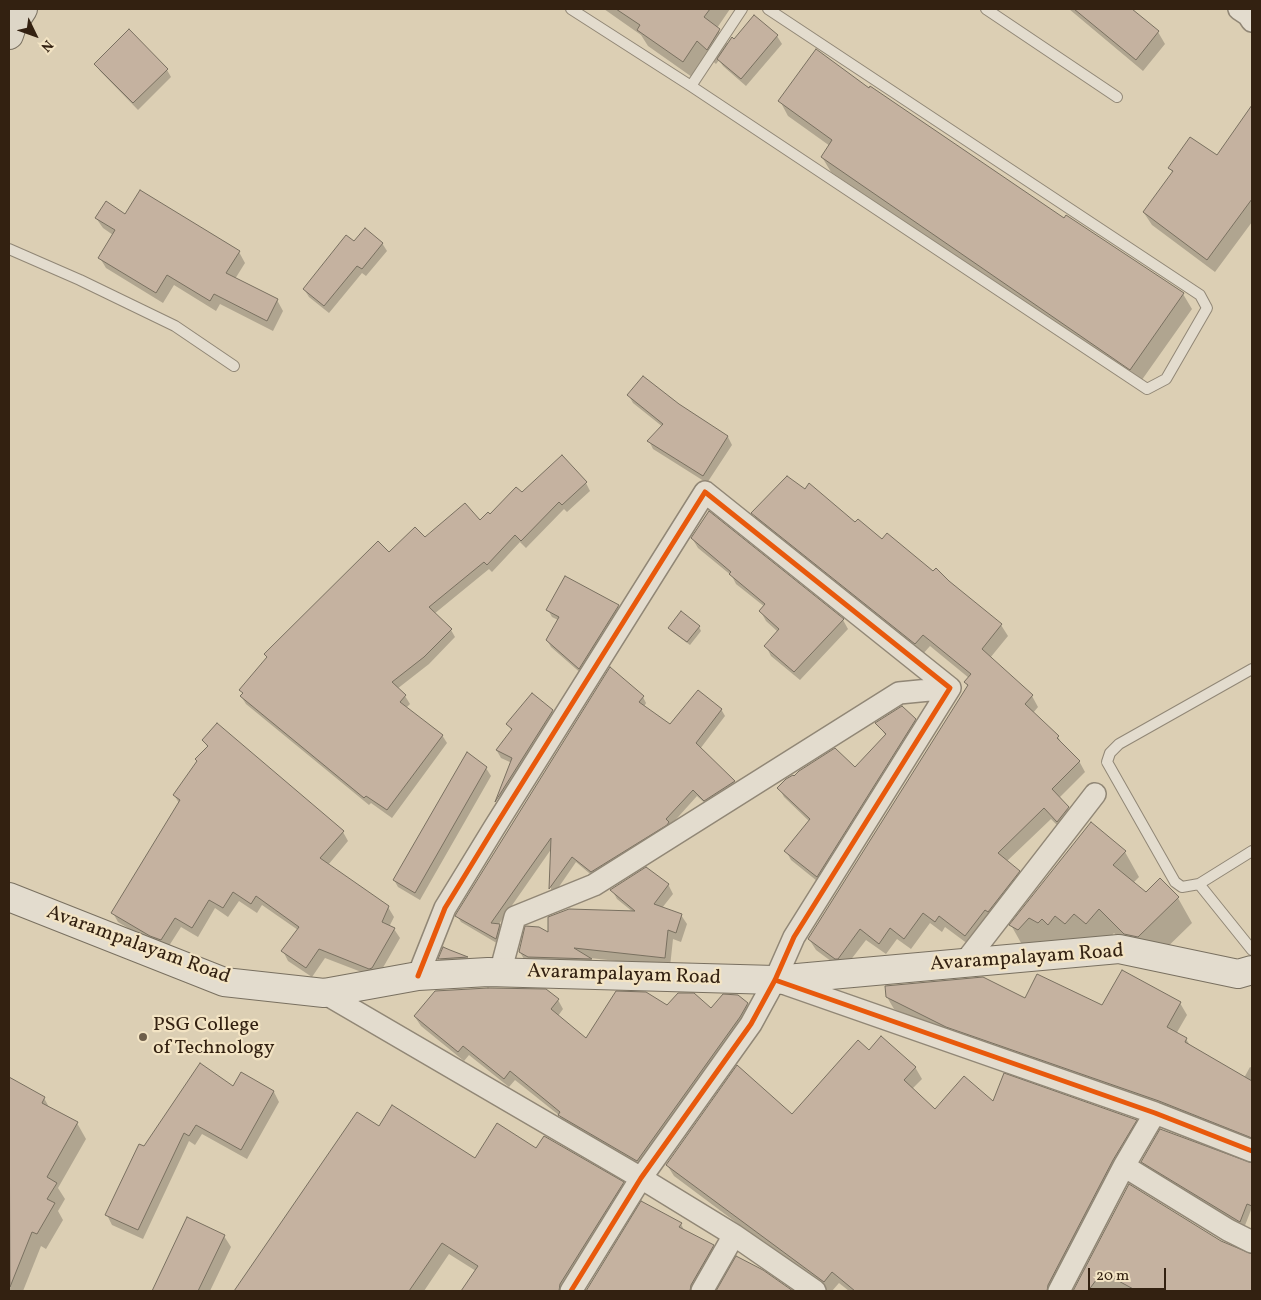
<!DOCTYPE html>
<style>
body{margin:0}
#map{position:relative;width:1261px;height:1300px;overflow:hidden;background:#dccfb4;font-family:Vollkorn,serif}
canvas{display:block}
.frame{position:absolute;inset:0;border:10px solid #332111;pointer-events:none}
.north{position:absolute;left:10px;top:10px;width:50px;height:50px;-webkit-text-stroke:4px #f3e4c4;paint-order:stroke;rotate:132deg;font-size:14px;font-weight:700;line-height:20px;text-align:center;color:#332111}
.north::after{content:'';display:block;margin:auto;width:18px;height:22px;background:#332111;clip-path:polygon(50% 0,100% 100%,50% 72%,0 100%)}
.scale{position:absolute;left:1088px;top:1268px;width:78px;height:22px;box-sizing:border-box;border:2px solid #332111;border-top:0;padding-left:6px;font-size:15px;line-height:18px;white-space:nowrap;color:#332111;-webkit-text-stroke:4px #f3e4c4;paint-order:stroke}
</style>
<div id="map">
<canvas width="1261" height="1300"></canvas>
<div class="frame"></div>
<div class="north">N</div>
<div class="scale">20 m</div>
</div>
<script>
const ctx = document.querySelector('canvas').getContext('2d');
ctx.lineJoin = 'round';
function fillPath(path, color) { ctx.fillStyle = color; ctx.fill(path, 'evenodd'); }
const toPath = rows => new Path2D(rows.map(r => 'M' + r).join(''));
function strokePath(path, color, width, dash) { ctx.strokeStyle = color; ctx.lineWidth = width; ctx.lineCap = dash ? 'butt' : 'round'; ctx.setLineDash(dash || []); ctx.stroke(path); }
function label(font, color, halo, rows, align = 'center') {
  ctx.font = font + ' Vollkorn,serif'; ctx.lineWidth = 4.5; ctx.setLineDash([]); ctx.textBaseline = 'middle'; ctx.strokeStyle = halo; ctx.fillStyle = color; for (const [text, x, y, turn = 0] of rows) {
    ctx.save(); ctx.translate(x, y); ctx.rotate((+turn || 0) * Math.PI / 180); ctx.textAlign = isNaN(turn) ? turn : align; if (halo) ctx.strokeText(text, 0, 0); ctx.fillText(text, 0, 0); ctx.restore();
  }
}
const shadow = toPath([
 [604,9,730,9,717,28,728,45,734,41,755,17,777,36,782,44,746,86,723,66,719,60,716,64,707,56,692,77,648,46,641,35],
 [1069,9,1130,9,1158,32,1165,44,1143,71],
 [95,64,167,70,171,77,138,110,100,71],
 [869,89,1064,220,1183,294,1192,309,1139,384,831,172,822,157,830,146,788,116,780,101],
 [1252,107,1252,222,1215,272,1152,225,1144,213,1173,174,1170,168,1217,157],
 [125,216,239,252,245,263,235,279,277,300,283,311,273,331,220,304,216,311,174,285,163,303,106,268,100,258,113,235,103,228,96,218],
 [354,243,382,243,387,251,366,276,362,273,329,313,309,297,304,289],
 [629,396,678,405,728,437,732,445,707,483,653,449,649,441,663,427,633,403],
 [586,483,590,491,567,512,564,509,526,548,520,542,492,572,489,569,434,614,451,630,455,637,429,664,397,689,405,696,410,704,406,708,442,735,447,743,392,818,371,803,369,805,246,704,241,696,243,694,241,690,268,658,265,654,389,554,425,539,480,522,522,494],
 [753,513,855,523,1001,625,1008,636,990,658,1032,696,1038,707,1033,713,1058,737,1063,745,1079,761,1085,772,1059,798,1068,808,1075,819,1064,832,1051,819,1006,862,1019,872,1025,883,972,947,945,927,942,932,930,923,911,949,897,939,886,954,866,940,843,970,816,950,809,939,968,687,965,682,969,678,930,646,922,655,759,524],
 [692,538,843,620,848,629,800,680,771,656,766,646,778,632,766,621,761,612,765,607,736,584,732,576,698,548],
 [618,606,622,613,583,675,551,647,547,640,558,620,552,617,548,610],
 [699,627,701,631,690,645,671,631,669,628],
 [643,697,646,703,644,707,671,726,721,709,725,716,700,749,734,782,738,788,709,807,697,796,670,826,595,878,576,862,554,894,551,889,552,848,499,924,503,932,500,945,461,922,457,916],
 [552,711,557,718,500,808,497,802,512,763,501,758,497,751,512,731,508,724],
 [915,720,920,729,822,885,791,860,786,851,810,822,784,797,779,788,855,768,886,736,877,723],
 [204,741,343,832,348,841,328,865,388,907,394,917,389,927,394,929,400,938,377,978,325,958,312,977,288,961,283,951,298,930,262,905,257,913,239,901,228,917,215,908,198,937,181,927,167,949,156,945,118,922,113,913,179,803,174,795,208,748],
 [486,768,491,776,420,900,398,887,394,880],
 [1125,852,1139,877,1133,883,1146,894,1178,898,1192,923,1152,962,1139,959,1114,933,1101,948,1025,950,1011,925],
 [668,884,673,894,662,908,681,915,687,924,681,942,673,939,670,967,590,958,596,968,525,961,520,952,549,934,633,912,617,899,612,890],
 [444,949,467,958,471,965,444,967,440,959],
 [887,997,1026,1000,1103,1007,1180,1003,1187,1015,1176,1034,1186,1039,1191,1047,1244,1078,1250,1067,1252,1068,1252,1146,954,1038,894,1009],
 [558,1000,563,1009,558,1016,587,1040,667,1007,711,1010,747,1004,752,1014,643,1170,565,1125,560,1116,515,1080,509,1087,469,1055,464,1061,421,1026,415,1017],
 [869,1052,915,1067,922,1079,912,1089,935,1111,994,1103,1136,1121,1142,1132,1057,1291,849,1291,839,1283,832,1291,828,1291,674,1176,667,1165,792,1116],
 [241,1074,274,1092,279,1102,247,1159,202,1134,195,1145,189,1141,143,1239,112,1225,107,1215,144,1147,234,1087],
 [9,1078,44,1098,50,1109,77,1123,86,1139,58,1188,65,1199,58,1211,63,1220,46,1249,41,1246,23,1291,9,1291],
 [358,1113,379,1128,476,1159,536,1150,623,1183,629,1195,570,1291,463,1291,476,1271,449,1254,424,1291,236,1291],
 [1142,1162,1252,1164,1252,1210,1251,1210,1244,1228,1146,1168],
 [1129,1185,1221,1242,1246,1254,1252,1255,1252,1291,1074,1291],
 [642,1203,681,1224,685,1232,713,1246,720,1258,700,1291,587,1291],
 [188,1218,224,1236,231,1247,210,1291,153,1291],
 [737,1258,762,1271,791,1291,718,1291]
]);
const building = toPath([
 [616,9,710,9,704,17,720,29,707,50,697,41,683,62,637,30,640,25,616,9],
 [1074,9,1132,9,1159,31,1136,60,1074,9],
 [754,15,778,35,741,79,717,59,732,37,734,39,754,15],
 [129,29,168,69,133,103,94,64,129,29],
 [816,49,869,88,870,86,1064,218,1066,215,1184,293,1130,370,821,157,832,140,778,101,816,49],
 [1252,105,1252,199,1207,260,1143,212,1173,171,1168,168,1190,137,1217,155,1252,105],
 [140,190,240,251,226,273,278,299,267,321,214,294,210,301,167,275,156,293,98,258,115,230,95,218,106,201,125,214,140,190],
 [365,228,383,243,362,269,357,266,324,306,303,289,346,235,354,241,365,228],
 [643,376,679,404,728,436,703,476,647,441,663,424,627,395,643,376],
 [562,455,587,482,562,505,559,502,521,541,515,535,487,565,484,562,429,607,452,629,424,657,392,682,406,695,400,702,443,735,387,810,366,796,364,798,240,696,243,693,239,690,267,657,264,654,378,541,389,552,415,527,425,537,465,503,480,520,488,512,490,514,516,487,522,492,562,455],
 [787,476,805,489,809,483,855,522,858,519,882,539,887,533,933,571,936,568,949,581,1002,624,982,649,1033,695,1025,704,1059,736,1057,738,1080,761,1052,789,1069,807,1057,822,1044,808,998,853,1020,871,988,912,985,910,965,936,939,916,935,922,923,913,904,939,890,928,879,944,860,929,838,959,835,959,808,939,968,685,964,682,971,674,923,635,915,644,751,513,787,476],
 [709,511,844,619,794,672,764,646,779,629,759,611,765,604,729,574,731,572,691,538,709,511],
 [565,576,619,605,579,669,546,640,559,617,546,610,565,576],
 [681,611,700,626,687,642,668,628,681,611],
 [610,667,644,696,639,702,670,724,698,690,722,709,696,743,735,781,704,801,693,790,666,819,669,822,667,825,591,872,572,857,549,889,551,838,491,923,500,924,496,939,455,916,456,914,610,667],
 [532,693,553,710,495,802,512,758,496,750,512,729,506,724,532,693],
 [902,706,916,719,817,877,784,851,810,819,777,788,786,779,793,775,794,776,799,771,835,748,855,767,886,734,875,723,902,706],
 [217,723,344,831,320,858,389,906,382,922,395,928,372,968,369,969,319,949,306,968,281,951,299,927,256,896,251,904,233,892,223,908,209,900,192,928,175,918,161,940,150,936,111,913,180,800,173,795,197,761,195,759,208,746,202,740,217,723],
 [467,752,487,767,415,893,393,880,467,752],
 [1091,822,1126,851,1113,865,1146,892,1160,878,1179,897,1138,937,1124,934,1099,909,1086,924,1074,914,1065,924,1055,916,1048,925,1042,919,1038,923,1029,918,1018,930,1009,925,1091,822],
 [646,867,669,884,654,904,682,914,676,933,668,930,665,958,574,948,592,959,528,957,519,952,525,926,539,927,548,932,548,917,569,909,635,911,610,890,646,867],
 [443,947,450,950,468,957,438,959,443,947],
 [1122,970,1181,1002,1167,1027,1187,1038,1185,1042,1252,1081,1252,1138,1159,1101,946,1027,886,997,885,986,983,977,1025,998,1037,974,1102,1005,1122,970],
 [488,988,546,989,559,999,551,1009,586,1038,616,991,646,992,667,1005,678,993,694,993,711,1008,723,994,738,995,748,1003,740,1017,637,1161,558,1115,560,1112,510,1071,504,1079,463,1046,458,1052,414,1016,435,991,488,988],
 [881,1036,916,1067,904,1080,935,1109,964,1076,993,1101,1004,1073,1137,1120,1113,1160,1048,1285,1047,1291,855,1291,832,1272,824,1282,666,1165,737,1065,792,1114,858,1040,869,1050,881,1036],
 [200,1063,233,1086,241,1072,274,1091,241,1150,196,1125,189,1136,184,1133,138,1230,105,1215,139,1144,144,1146,200,1063],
 [9,1077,45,1097,42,1103,78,1122,47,1177,57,1183,47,1199,55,1203,37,1234,32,1232,10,1287,9,1077],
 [392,1105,475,1158,497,1123,536,1148,544,1136,624,1182,560,1284,559,1291,461,1291,478,1266,442,1243,409,1291,234,1291,357,1112,379,1126,392,1105],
 [1160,1129,1252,1163,1252,1206,1247,1204,1240,1222,1141,1162,1160,1129],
 [1129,1184,1221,1241,1252,1254,1252,1291,1137,1291,1102,1272,1088,1291,1073,1291,1129,1184],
 [641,1201,682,1223,679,1227,714,1245,691,1285,690,1291,586,1291,641,1201],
 [187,1217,225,1235,198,1291,152,1291,187,1217],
 [736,1256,763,1270,793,1291,716,1291,736,1256]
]);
const lane = toPath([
 [571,9,691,86,1147,389,1166,379,1207,308,1200,295,768,9],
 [986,9,1117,97],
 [691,86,742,9],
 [9,249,80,280,175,326,234,366],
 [1252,851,1199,884,1252,950],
 [1199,884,1182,887,1175,882,1107,762,1110,753,1119,744,1252,669]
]);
const street = toPath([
 [1239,9,1248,15,1252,21],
 [965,962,1095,794],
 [500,973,515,917,594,885,899,693,950,688],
 [418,976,445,908,494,828,705,492,950,688,794,937,775,980,751,1024,641,1178,571,1291],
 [780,982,1155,1113,1252,1151],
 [324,993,641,1178,734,1235,815,1291],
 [1124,1166,1228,1230,1252,1242],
 [702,1291,734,1235],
 [1059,1291,1124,1166,1155,1113]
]);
const secondary = toPath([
 [9,897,224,982,324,993,418,976,488,972,775,980,1119,949,1238,974,1252,970]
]);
const primary = toPath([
 [9,35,12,26,23,9]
]);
const cycleway = toPath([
 [418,976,445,908,494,828,705,492,950,688,794,937,775,980,751,1024,641,1178,571,1291],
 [775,980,1155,1113,1252,1151]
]);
const markers = [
 [143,1037,5,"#6e5e4a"]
];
const streetNames = [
 ["Avarampalayam Road",138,946,20],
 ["Avarampalayam Road",1027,959,-4],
 ["Avarampalayam Road",624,976,2]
];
const poiNames = [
 ["PSG College",153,1026],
 ["of Technology",153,1049]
];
fillPath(shadow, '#0003');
fillPath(building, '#c5b2a0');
strokePath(building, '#797060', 1);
strokePath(lane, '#918776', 12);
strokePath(street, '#918776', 24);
strokePath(secondary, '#797060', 30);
strokePath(primary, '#797060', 30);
strokePath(lane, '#e3dcce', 10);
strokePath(street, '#e3dcce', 21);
strokePath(secondary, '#e3dcce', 28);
strokePath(primary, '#ddd6c7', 28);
strokePath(cycleway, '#e8590c', 5);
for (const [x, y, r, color] of markers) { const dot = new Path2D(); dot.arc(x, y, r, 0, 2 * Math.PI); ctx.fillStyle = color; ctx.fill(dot); strokePath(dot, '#f3e4c4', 2); }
label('20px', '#332111', '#f3e4c4', streetNames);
label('20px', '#332111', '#f3e4c4', poiNames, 'left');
</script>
